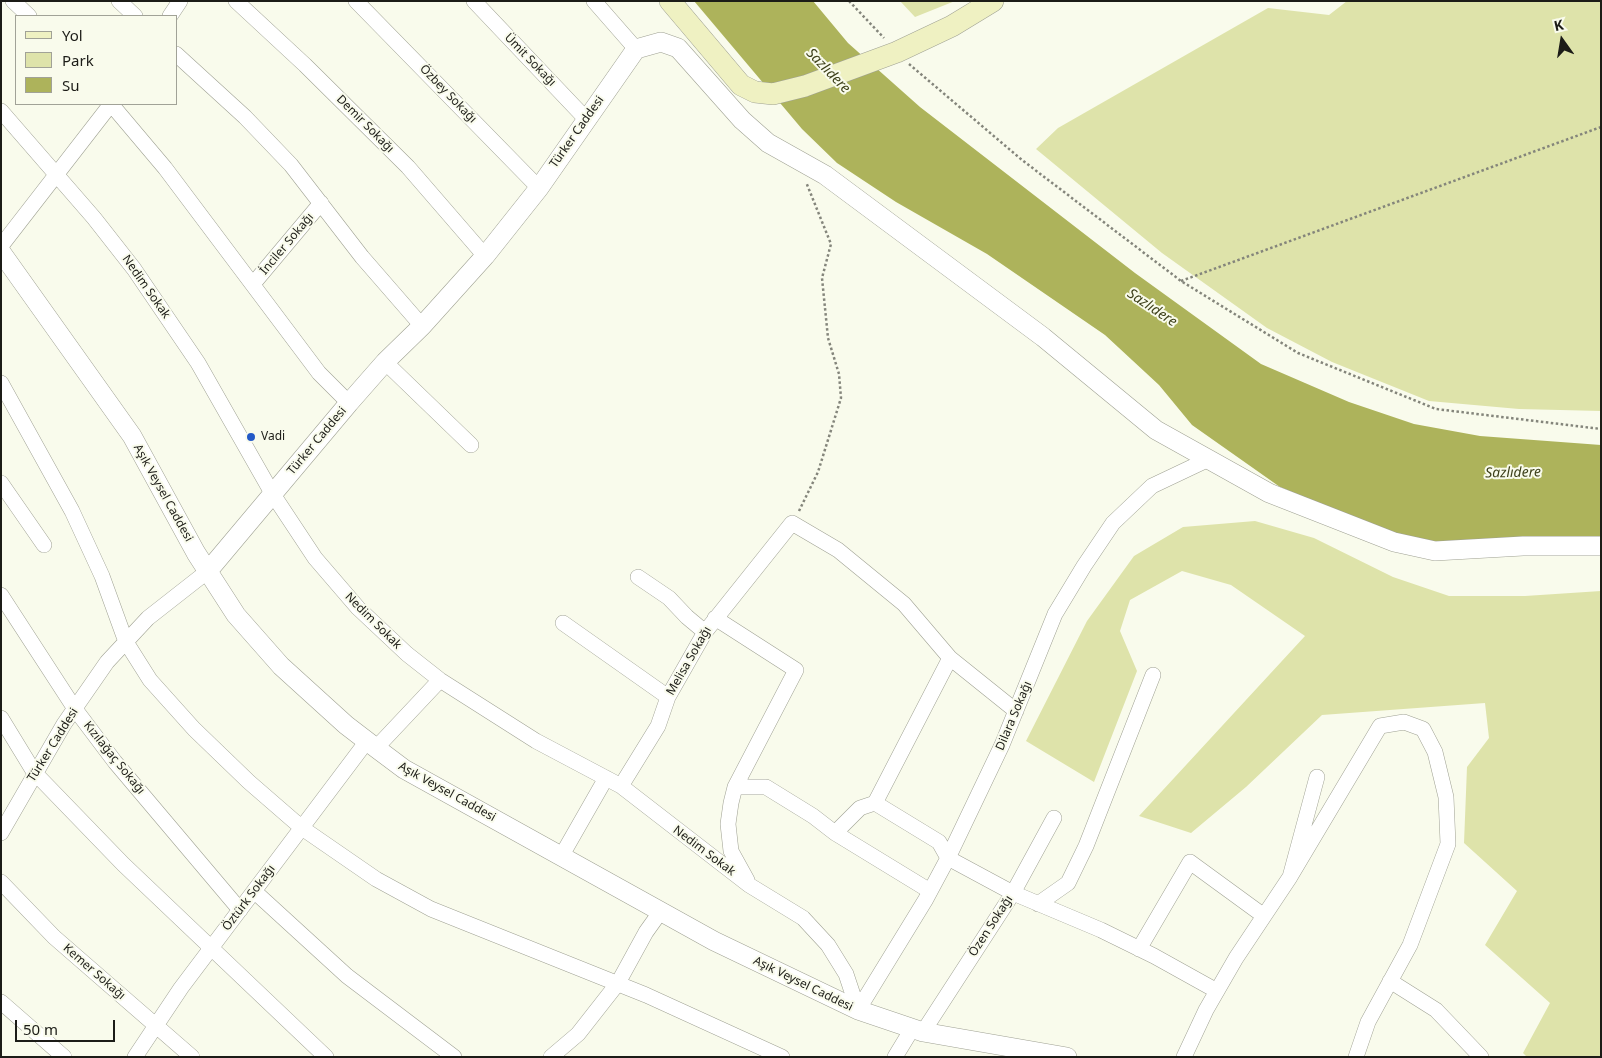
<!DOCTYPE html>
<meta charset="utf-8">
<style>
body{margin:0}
#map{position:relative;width:1602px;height:1058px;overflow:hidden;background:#f9fbec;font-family:"Noto Sans",sans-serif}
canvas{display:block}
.frame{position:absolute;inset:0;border:2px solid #1c1c17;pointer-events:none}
.legend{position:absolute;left:15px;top:15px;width:162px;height:90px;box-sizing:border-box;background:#f9fbec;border:1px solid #a1a297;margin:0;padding:6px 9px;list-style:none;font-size:15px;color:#1c1c17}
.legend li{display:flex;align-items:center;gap:10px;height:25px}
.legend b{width:25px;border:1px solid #a1a297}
.north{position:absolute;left:1537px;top:15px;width:50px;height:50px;-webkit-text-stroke:4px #f9fbec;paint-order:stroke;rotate:347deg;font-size:14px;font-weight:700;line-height:20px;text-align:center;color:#1c1c17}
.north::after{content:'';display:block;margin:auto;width:18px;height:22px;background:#1c1c17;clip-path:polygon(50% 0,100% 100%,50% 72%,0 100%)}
.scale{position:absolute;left:15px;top:1020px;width:100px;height:22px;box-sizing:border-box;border:2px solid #1c1c17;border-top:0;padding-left:6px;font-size:15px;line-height:18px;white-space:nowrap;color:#1c1c17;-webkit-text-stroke:4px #f9fbec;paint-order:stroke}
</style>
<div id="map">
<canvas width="1602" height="1058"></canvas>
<div class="frame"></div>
<ul class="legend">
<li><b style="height:6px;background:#eff1c2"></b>Yol</li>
<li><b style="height:14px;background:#dee3aa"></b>Park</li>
<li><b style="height:14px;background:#adb35b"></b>Su</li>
</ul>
<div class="north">K</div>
<div class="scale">50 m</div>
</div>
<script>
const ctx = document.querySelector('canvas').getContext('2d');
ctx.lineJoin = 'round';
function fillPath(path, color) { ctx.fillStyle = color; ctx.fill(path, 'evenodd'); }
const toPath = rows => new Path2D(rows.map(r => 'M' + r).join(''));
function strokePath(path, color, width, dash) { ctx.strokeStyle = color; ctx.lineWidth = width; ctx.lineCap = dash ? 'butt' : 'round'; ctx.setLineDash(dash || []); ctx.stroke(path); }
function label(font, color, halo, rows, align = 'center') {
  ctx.font = font + ' "Noto Sans",sans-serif'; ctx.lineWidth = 4; ctx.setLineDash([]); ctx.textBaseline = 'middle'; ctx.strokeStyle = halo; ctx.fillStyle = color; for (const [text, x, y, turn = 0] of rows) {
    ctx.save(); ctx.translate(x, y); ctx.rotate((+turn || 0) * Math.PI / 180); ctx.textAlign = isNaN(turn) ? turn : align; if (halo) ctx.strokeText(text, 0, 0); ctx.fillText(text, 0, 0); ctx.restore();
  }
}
const green = toPath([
 [900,1,955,1,915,17],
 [1347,1,1601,1,1601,411,1519,409,1429,401,1332,362,1267,328,1162,253,1036,149,1058,128,1268,8,1329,15],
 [1255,521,1314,538,1393,577,1449,596,1525,596,1601,591,1601,1057,1527,1057,1523,1053,1550,1003,1485,945,1517,891,1464,843,1467,767,1489,738,1485,703,1322,715,1246,787,1191,833,1139,816,1305,636,1231,585,1182,571,1130,600,1120,631,1137,671,1094,782,1026,741,1087,621,1134,556,1183,527]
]);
const water = toPath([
 [694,1,813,1,848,43,920,107,1135,273,1261,364,1349,402,1414,424,1480,436,1601,445,1601,539,1469,550,1402,538,1280,487,1192,425,1159,385,1105,335,987,254,896,202,837,163,802,129]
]);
const path = toPath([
 [849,1,884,38],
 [909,64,1022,160,1181,281,1298,353,1436,409,1601,429],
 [1181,281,1601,127],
 [799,511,818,472,841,398,839,374,828,338,822,278,831,244,806,182]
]);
const minor = toPath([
 [13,1,29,16],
 [119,1,135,16],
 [236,1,305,65,408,167,485,256],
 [356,1,539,188],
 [474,1,586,119],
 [594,1,636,49],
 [170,16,180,1],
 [176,54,245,117,291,165,362,257,422,326],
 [111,104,165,168,319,373,349,403],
 [1,111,94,218,134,269,198,363,272,493,315,558,358,608,407,654,440,680,536,741,621,786,749,885,803,918,828,945,846,974,858,1010],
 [1,246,111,104],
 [253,284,321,203],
 [385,362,471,445],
 [1,383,72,511,102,576,126,642,150,680,194,729,249,782,302,828,376,879,431,909,646,995,782,1057],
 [1,483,44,545],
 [638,577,669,598,687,617,705,632],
 [1,595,75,709,115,762,240,910],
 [715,618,796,670,735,787,731,803,728,824,731,851,747,880],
 [563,623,668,697],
 [1,718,34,772,123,864,326,1057],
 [376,748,440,680],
 [621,786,658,726,668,697,705,632,792,523,838,550,904,604,950,658,1016,711],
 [735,787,766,787,813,816,835,833,930,891],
 [875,803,939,842,948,858,1013,893,1101,930,1154,956,1217,991],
 [1,833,64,724,107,662,148,618,208,571],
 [835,833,860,808,875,803,950,658],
 [562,855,606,778],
 [1290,877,1380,726,1404,722,1423,729,1435,752,1446,797,1448,844,1410,945,1368,1022,1356,1057],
 [1,882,54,937,192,1057],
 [254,891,347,976,454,1057],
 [1038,904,1068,883,1086,846,1153,675],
 [1139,949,1190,862,1264,916],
 [1390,981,1436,1010,1481,1057],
 [1,1002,64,1057],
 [858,1010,926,899,948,858,1002,745,1055,614,1084,566,1113,523,1152,486,1209,459],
 [923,1032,1013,893,1054,818],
 [135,1057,181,988,367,741],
 [551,1057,578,1034,618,983,646,932,661,911],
 [895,1057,912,1029],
 [1184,1057,1206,1010,1236,958,1290,877,1317,777]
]);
const tertiary = toPath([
 [1,252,132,436,196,553,236,615,281,666,346,725,376,748,404,769,714,941,858,1010,923,1032,1067,1057],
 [208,571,349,403,385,362,422,326,485,256,539,188,636,49,661,42,678,48,742,120,768,143,825,175,1043,337,1156,430,1269,493,1394,542,1435,551,1523,546,1601,546]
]);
const secondary = toPath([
 [670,1,741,85,755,92,773,94,805,86,897,52,952,26,993,1]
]);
const markers = [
 [251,437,5,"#2459c7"]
];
const streetNames = [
 ["Ümit Sokağı",530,60,46],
 ["Özbey Sokağı",448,94,46],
 ["Demir Sokağı",365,124,45],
 ["Türker Caddesi",577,132,-55],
 ["İnciler Sokağı",287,244,-50],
 ["Nedim Sokak",146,287,55],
 ["Türker Caddesi",317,441,-50],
 ["Aşık Veysel Caddesi",163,493,61],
 ["Nedim Sokak",373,621,45],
 ["Melisa Sokağı",689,661,-60],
 ["Dilara Sokağı",1014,716,-67],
 ["Türker Caddesi",53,745,-58],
 ["Kızılağaç Sokağı",114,758,51],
 ["Aşık Veysel Caddesi",447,792,29],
 ["Nedim Sokak",704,851,37],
 ["Öztürk Sokağı",249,898,-53],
 ["Özen Sokağı",991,926,-57],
 ["Kemer Sokağı",94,972,41],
 ["Aşık Veysel Caddesi",803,984,26]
];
const poiNames = [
 ["Vadi",261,437]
];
const waterNames = [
 ["Sazlıdere",828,71,46],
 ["Sazlıdere",1152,308,34],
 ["Sazlıdere",1513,473,-1]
];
fillPath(green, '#dee3aa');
fillPath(water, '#adb35b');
strokePath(minor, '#9fa193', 16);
strokePath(tertiary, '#9fa193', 20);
strokePath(secondary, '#9fa193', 22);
strokePath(path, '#84857b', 2.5, [2.5, 2.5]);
strokePath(minor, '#fff', 15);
strokePath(tertiary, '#fff', 19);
strokePath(secondary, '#eff1c2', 21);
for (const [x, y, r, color] of markers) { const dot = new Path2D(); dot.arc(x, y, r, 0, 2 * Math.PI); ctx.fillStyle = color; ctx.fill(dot); strokePath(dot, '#f9fbec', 2); }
label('12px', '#1c1c17', '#f9fbec', streetNames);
label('12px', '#1c1c17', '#f9fbec', poiNames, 'left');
label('italic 14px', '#3d401a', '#f9fbec', waterNames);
</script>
